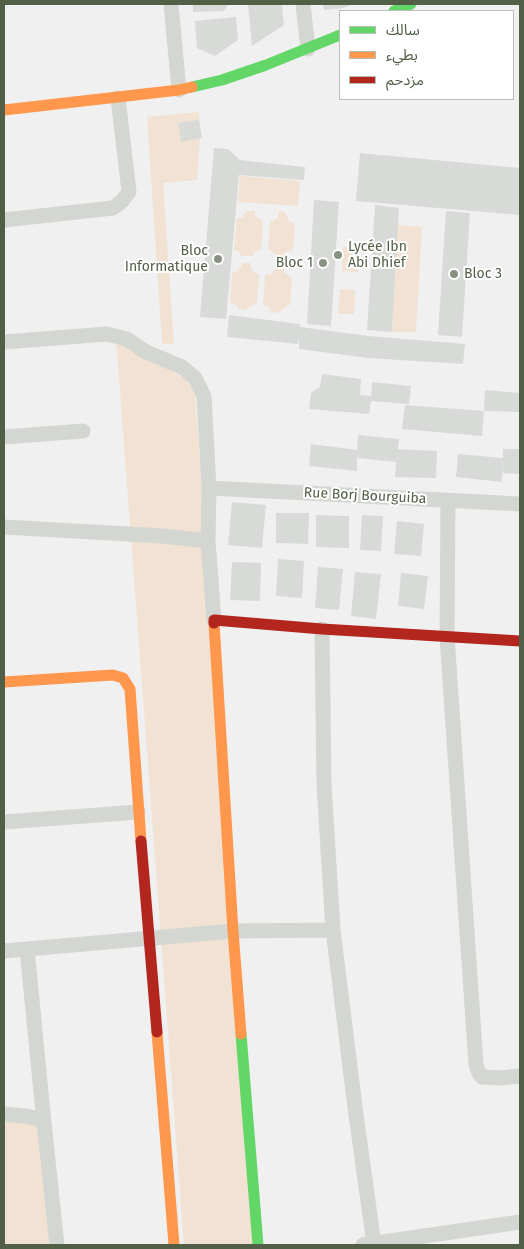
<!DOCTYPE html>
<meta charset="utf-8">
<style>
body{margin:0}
#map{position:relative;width:524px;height:1249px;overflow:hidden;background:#f0f0f1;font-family:"Fira Sans","Noto Sans Arabic",sans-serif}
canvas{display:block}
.frame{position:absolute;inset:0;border:5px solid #505f46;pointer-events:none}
.legend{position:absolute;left:339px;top:10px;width:175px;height:90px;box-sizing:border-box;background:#fff;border:1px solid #b9bfb5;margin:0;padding:6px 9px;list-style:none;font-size:15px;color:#505f46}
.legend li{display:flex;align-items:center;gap:10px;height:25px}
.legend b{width:25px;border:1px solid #b9bfb5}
</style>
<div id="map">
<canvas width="524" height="1249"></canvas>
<div class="frame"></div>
<ul class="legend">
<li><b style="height:6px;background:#63d668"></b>سالك</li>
<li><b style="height:6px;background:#ff974d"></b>بطيء</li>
<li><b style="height:6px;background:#b3261e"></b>مزدحم</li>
</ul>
</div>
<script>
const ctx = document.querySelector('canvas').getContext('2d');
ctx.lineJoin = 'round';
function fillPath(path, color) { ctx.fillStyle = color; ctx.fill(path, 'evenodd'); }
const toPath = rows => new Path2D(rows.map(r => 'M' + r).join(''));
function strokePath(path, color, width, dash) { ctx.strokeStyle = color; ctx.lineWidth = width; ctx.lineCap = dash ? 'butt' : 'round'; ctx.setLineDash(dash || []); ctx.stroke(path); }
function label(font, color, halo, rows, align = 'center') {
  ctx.font = font + ' "Fira Sans",sans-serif'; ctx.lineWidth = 4; ctx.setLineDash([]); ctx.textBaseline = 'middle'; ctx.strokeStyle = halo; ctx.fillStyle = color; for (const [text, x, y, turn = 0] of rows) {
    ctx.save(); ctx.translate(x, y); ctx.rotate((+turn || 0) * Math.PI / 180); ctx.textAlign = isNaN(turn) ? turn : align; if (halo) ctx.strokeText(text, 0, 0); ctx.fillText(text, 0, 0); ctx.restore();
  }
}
const green = toPath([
 [199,112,200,138,197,180,163,183,174,345,162,343,147,117],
 [240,176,300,181,298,206,238,202],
 [246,211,255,211,255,216,263,221,261,250,254,252,253,256,241,256,239,252,234,250,237,218,242,218],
 [279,211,285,212,290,222,295,223,293,251,286,252,283,260,277,260,275,254,268,249,270,222,278,218],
 [398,225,422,227,416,332,392,332],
 [343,247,360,248,358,272,342,271],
 [243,263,251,263,251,270,259,275,257,303,244,310,238,309,236,305,230,303,232,273,238,271],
 [276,266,283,266,285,273,292,278,290,305,286,306,279,313,272,312,268,306,263,305,265,275,271,274],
 [340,289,355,290,354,314,338,314],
 [116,338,187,380,195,393,255,1245,184,1245],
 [26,1120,35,1125,42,1135,54,1245,4,1245,4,1122]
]);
const building = toPath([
 [193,4,229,4,224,11,193,12],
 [248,4,282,4,284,25,252,46],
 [323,4,353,4,344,8,324,10],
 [236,17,238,40,215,56,197,48,195,21],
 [199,120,202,138,181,142,178,123],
 [214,148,228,149,240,160,305,167,304,180,239,175,226,319,200,317],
 [360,153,520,168,520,215,356,201],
 [314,200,339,202,331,326,307,324],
 [375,205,399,208,392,332,367,330],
 [446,211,470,213,462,337,438,335],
 [229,315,300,324,300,327,369,336,465,344,463,364,368,358,299,349,299,336,298,344,227,337],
 [322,374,361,379,360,395,371,396,372,382,411,386,409,404,371,401,369,414,309,409,311,393,320,387],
 [485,390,520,393,520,412,484,411],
 [405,405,484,411,482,436,402,429],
 [358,435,399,439,398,449,437,451,436,478,395,477,396,462,357,458,357,471,309,466,311,444,357,450],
 [503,449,520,449,520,474,503,473],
 [458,454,503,458,502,482,456,477],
 [232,502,266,505,262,548,228,545],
 [276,513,309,513,308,544,276,543],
 [316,515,349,516,349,548,316,547],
 [362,515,383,516,381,551,360,550],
 [397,521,424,524,421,556,394,554],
 [278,559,304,561,302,598,276,596],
 [232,562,261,563,260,601,230,600],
 [318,567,343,569,339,610,315,608],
 [355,572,381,574,376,619,351,616],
 [401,573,428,576,424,609,398,606]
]);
const street = toPath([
 [171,4,179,90],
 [303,4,308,49],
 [4,220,113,208,122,201,129,192,118,98],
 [4,342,107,334,127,339,146,352,182,367,195,378,204,396,209,488,208,541,214,620],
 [4,437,83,431],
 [209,488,520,504],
 [448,501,447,636,476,1065,479,1073,482,1077,500,1078,520,1076],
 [4,527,163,536,208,541],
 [322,629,324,785,333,930,356,1115,374,1244],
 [4,822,138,812],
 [27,949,44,1123],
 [4,951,233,931,333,930],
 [4,1114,24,1116,36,1118,44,1123,57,1245],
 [363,1245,520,1222]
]);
const fast = toPath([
 [394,11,411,4],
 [192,87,222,80,266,65,340,35],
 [241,1034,258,1245]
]);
const slow = toPath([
 [4,110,179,90,192,87],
 [214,623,233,931,241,1034],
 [4,682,113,675,123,678,130,689,141,841],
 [157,1032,174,1245]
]);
const jam = toPath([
 [214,623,214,620,322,629,520,641],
 [141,841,157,1032]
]);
const markers = [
 [338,255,5,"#889282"],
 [218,259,5,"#889282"],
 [323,263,5,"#889282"],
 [454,274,5,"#889282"]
];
const poiNames = [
 ["Lycée Ibn",348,247],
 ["Abi Dhief",348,263],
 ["Bloc",208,251,"right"],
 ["Informatique",208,267,"right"],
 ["Bloc 1",313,263,"right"],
 ["Bloc 3",464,274]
];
const streetNames = [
 ["Rue Borj Bourguiba",365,496,3]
];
fillPath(green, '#f2e2d3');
fillPath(building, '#d8dad8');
strokePath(street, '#d3d6d1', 15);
strokePath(fast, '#63d668', 11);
strokePath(slow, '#ff974d', 11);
strokePath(jam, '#b3261e', 11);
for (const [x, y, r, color] of markers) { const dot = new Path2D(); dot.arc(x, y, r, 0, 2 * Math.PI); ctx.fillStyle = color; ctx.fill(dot); strokePath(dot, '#fff', 2); }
label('14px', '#505f46', '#fff', poiNames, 'left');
label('14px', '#505f46', '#fff', streetNames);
</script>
